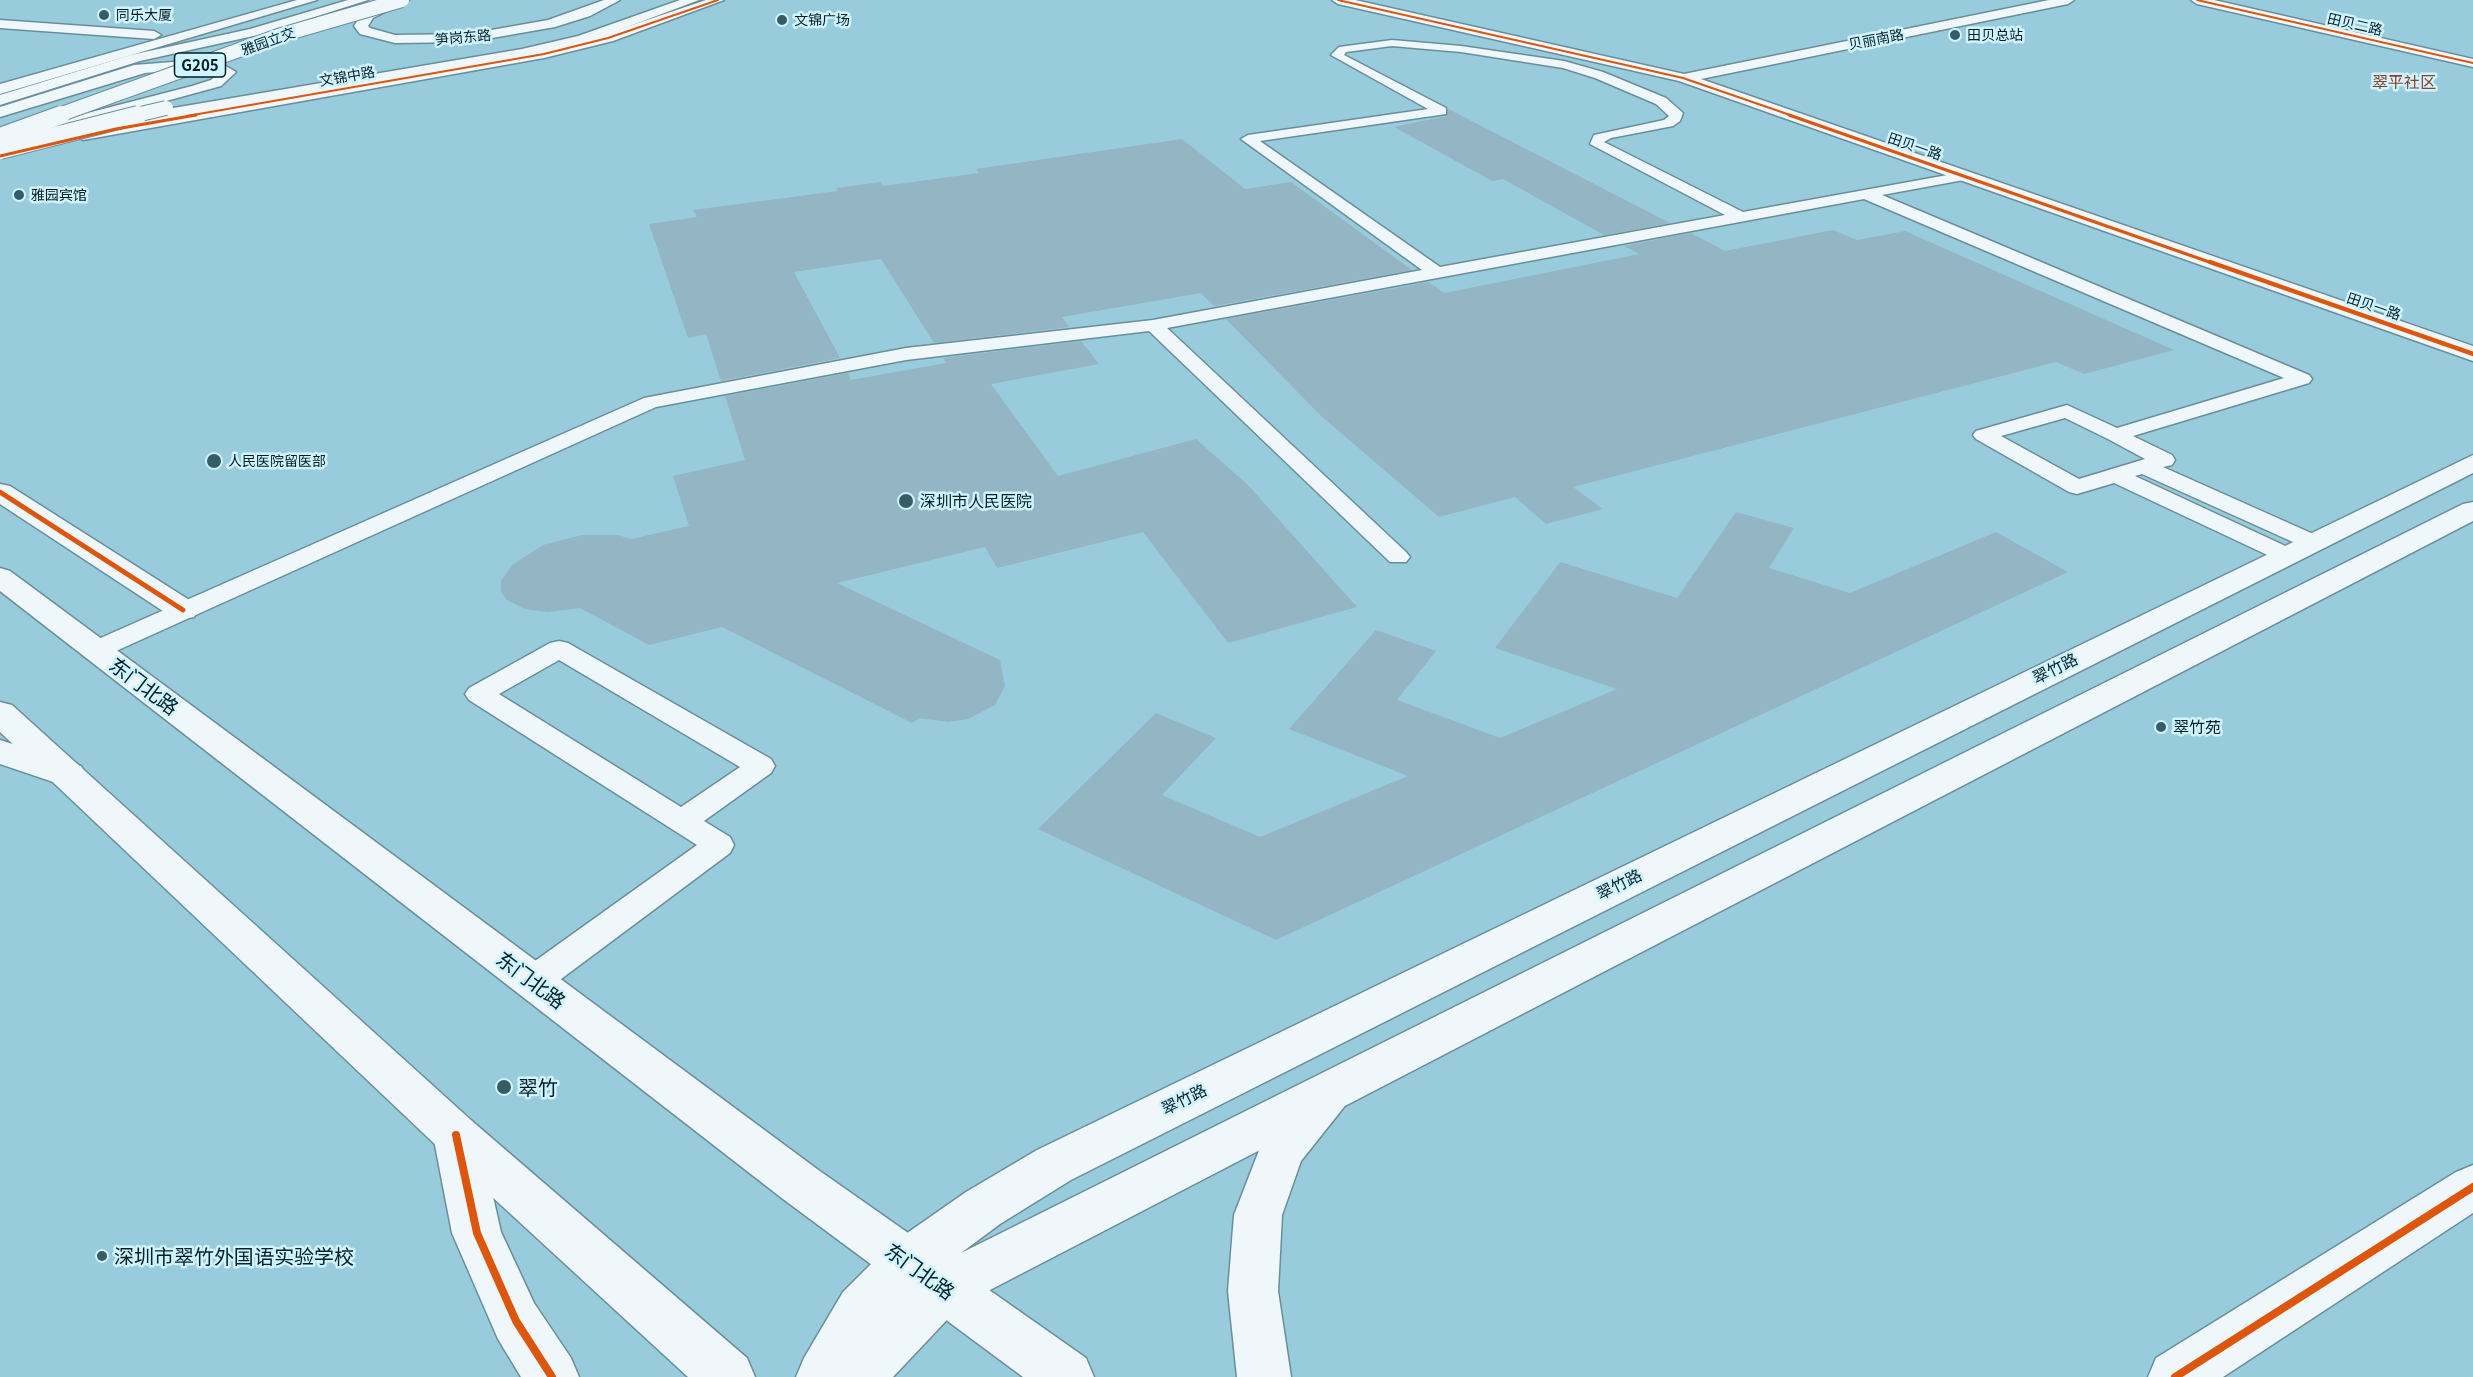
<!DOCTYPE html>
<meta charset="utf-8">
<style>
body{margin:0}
canvas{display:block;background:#98ccdc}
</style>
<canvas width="2473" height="1377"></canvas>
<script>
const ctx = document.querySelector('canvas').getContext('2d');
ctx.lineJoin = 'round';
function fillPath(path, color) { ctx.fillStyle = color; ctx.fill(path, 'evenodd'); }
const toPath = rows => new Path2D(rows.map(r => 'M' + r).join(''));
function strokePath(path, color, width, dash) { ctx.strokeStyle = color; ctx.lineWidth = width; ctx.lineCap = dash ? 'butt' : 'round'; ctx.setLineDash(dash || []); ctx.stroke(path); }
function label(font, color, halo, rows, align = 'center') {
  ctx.font = font + ' Georgia,"Noto Sans SC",serif'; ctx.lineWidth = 5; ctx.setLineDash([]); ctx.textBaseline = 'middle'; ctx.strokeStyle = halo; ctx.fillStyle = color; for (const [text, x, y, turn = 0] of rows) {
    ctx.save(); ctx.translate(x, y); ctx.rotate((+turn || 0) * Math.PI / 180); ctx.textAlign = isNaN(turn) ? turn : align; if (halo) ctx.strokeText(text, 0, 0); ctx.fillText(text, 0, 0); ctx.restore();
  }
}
const building = toPath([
 [1448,109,1462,116,1670,223,1604,235,1503,179,1492,181,1394,127,1446,116],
 [1182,139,1245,189,1291,182,1412,270,1214,306,1201,293,1062,317,1069,327,934,343,881,259,794,272,840,358,721,381,706,334,688,338,649,224,697,217,693,210,838,191,836,188,880,182,883,186,979,173,976,169],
 [1833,230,1857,240,1905,231,2174,350,2084,374,2056,362,1573,487,1603,509,1546,524,1515,497,1439,517,1320,415,1226,319,1429,282,1444,293,1639,254,1624,246,1691,233,1725,251],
 [1081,341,1099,364,991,384,1058,476,1196,439,1248,485,1357,607,1228,643,1143,532,997,568,985,547,837,583,1000,660,1005,686,995,705,968,719,949,722,919,718,912,723,722,627,649,645,580,608,548,612,525,609,507,600,501,592,501,581,512,565,543,545,582,535,618,535,631,539,689,526,673,476,745,460,725,396,848,373,851,380,946,363,943,358],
 [1736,512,1794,528,1769,568,1850,593,1996,532,2068,572,1276,940,1038,829,1156,713,1216,738,1162,795,1260,837,1408,776,1289,729,1376,630,1436,651,1397,700,1500,738,1617,689,1495,648,1560,562,1677,598]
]);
const lane = toPath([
 [1392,40,1461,46,1564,61,1603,72,1666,98,1683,113,1680,121,1673,126,1611,138,1604,142,1743,212,1964,172,1969,173,1971,176,1969,179,1882,195,2309,375,2312,379,2309,383,2133,436,2172,455,2175,460,2172,465,2163,467,2320,537,2324,542,2320,547,2304,547,2142,474,2135,476,2294,550,2298,555,2294,560,2286,562,2278,560,2114,483,2077,494,2069,492,1976,439,1973,435,1976,431,2067,405,2117,428,2284,378,1864,199,1167,328,1406,552,1410,557,1406,562,1390,562,1149,331,906,360,656,407,105,656,96,658,87,656,83,650,87,644,644,398,906,348,1153,320,1422,270,1241,139,1248,135,1428,109,1331,55,1339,47,1392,40],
 [1392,46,1461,52,1563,68,1595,78,1656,104,1669,116,1664,120,1594,135,1590,144,1725,215,1440,267,1260,141,1446,114,1446,108,1344,55,1346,52,1392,46],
 [2065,418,2108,439,2145,459,2079,479,2001,436,2065,418],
 [559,641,568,643,771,759,775,766,771,773,704,821,730,837,734,845,730,853,545,991,533,995,521,991,516,981,521,971,697,845,469,700,465,694,469,688,550,643,559,641],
 [559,660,740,767,681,807,499,694,559,660]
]);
const street = toPath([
 [297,0,317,0,0,94,0,84,297,0],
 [706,0,724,0,613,41,544,58,83,140,75,135,83,130,544,50,603,35,706,0],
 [0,20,154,31,161,35,154,39,0,28,0,20],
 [0,484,10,486,194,603,198,610,194,617,183,619,172,617,0,504,0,484],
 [0,740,81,766,86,775,81,784,68,787,0,764,0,740],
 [2473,1165,2473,1213,2223,1377,2148,1377,2156,1358,2456,1172,2473,1165]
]);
const secondary = toPath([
 [1332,0,1355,0,1684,74,2049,0,2074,0,2068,4,1701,79,2473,346,2473,361,1679,81,1338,4,1332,0],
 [2191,0,2214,0,2473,59,2473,67,2197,4,2191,0],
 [2473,455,2473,473,1071,1180,1000,1224,961,1253,2463,504,2473,502,2473,521,961,1305,893,1377,796,1377,804,1358,843,1292,890,1245,966,1192,1037,1150,2473,455],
 [456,1115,472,1121,479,1135,501,1232,534,1303,571,1358,579,1377,521,1377,498,1339,452,1233,433,1135,440,1121,456,1115]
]);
const primary = toPath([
 [392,0,409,0,373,18,368,26,370,28,395,35,469,34,548,20,604,0,620,0,590,16,555,27,469,42,395,43,360,34,354,26,363,12,392,0],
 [680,0,699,0,587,42,522,57,126,126,118,121,126,116,522,49,578,36,680,0],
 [199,60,219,62,236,72,221,86,20,141,14,140,12,136,14,132,192,86,211,80,219,73,199,68,145,73,0,117,0,107,134,65,199,60],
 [0,568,10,571,817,1169,1086,1358,1094,1377,1023,1377,783,1199,0,591,0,568],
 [0,702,12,705,472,1121,747,1358,755,1377,688,1377,440,1149,0,732,0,702],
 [1328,1074,1344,1079,1350,1093,1344,1107,1301,1161,1282,1215,1278,1291,1291,1377,1237,1377,1228,1291,1234,1215,1265,1135,1312,1079,1328,1074]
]);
const highway = toPath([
 [348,0,368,0,258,35,140,61,0,105,0,95,131,55,250,29,348,0]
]);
const primaryBridgeFar1 = toPath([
 [132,116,166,108]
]);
const primaryBridge = toPath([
 [0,150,138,115]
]);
const highwayBridgeFar1 = toPath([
 [56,116,278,36,402,0]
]);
const highwayBridge = toPath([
 [0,137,61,115]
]);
const cyclewayFar4 = toPath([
 [1338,0,1683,78,1793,116],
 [2197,0,2473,63],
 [187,116,544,54,608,38,718,0]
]);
const cyclewayFar3 = toPath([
 [1789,115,2215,264],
 [0,156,116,129,196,115]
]);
const cyclewayFar2 = toPath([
 [2210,262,2473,354]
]);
const cyclewayFar1 = toPath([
 [0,492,183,610]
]);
const cycleway = toPath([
 [456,1135,477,1233,516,1321,552,1377],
 [2175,1377,2473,1187]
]);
const markers = [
 [104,15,6,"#365c66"],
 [782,20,6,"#365c66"],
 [1955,35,6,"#365c66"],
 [19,195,6,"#365c66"],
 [214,461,8,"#365c66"],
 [906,501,8,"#365c66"],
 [2161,727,6,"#365c66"],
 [504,1087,8,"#365c66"],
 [102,1256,6,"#365c66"]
];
const farPoinames = [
 ["同乐大厦",116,15],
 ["文锦广场",794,20],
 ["田贝总站",1967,35],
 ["雅园宾馆",31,195],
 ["人民医院留医部",228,461]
];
const farStreetnames = [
 ["田贝二路",2355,24,13],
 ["笋岗东路",463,37,-5],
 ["贝丽南路",1876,39,-11],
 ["雅园立交",268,41,-20],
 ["文锦中路",347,76,-10],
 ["田贝一路",1915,146,19],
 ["田贝一路",2374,306,19]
];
const shields = [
 [200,65,51]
];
const shieldNames = [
 ["G205",200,65]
];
const farQuarternames = [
 ["翠平社区",2404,82]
];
const poiNames = [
 ["深圳市人民医院",920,501],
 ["翠竹苑",2173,727]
];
const streetNames = [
 ["翠竹路",2055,668,-26],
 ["翠竹路",1619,884,-26],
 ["翠竹路",1184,1099,-26]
];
const nearStreetnames = [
 ["东门北路",144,686,37],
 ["东门北路",531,980,37],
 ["东门北路",920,1271,36]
];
const nearPoinames = [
 ["翠竹",518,1087],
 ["深圳市翠竹外国语实验学校",114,1256]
];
fillPath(building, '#93b5c4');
strokePath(lane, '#698e9a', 3);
strokePath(street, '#698e9a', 3);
strokePath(secondary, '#698e9a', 3);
strokePath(primary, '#698e9a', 3);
strokePath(highway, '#698e9a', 3);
fillPath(lane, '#f0f7fa');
fillPath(street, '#f0f7fa');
fillPath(secondary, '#f0f7fa');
fillPath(primary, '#f0f7fa');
fillPath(highway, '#f0f7fa');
strokePath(primaryBridgeFar1, '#698e9a', 16, []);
strokePath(primaryBridge, '#698e9a', 20, []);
strokePath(highwayBridgeFar1, '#698e9a', 16, []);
strokePath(highwayBridge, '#698e9a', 20, []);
strokePath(primaryBridgeFar1, '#f0f7fa', 14);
strokePath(primaryBridge, '#f0f7fa', 18);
strokePath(highwayBridgeFar1, '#f0f7fa', 14);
strokePath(highwayBridge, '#f0f7fa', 18);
strokePath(cyclewayFar4, '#dc560d', 2);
strokePath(cyclewayFar3, '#dc560d', 3);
strokePath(cyclewayFar2, '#dc560d', 4.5);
strokePath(cyclewayFar1, '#dc560d', 5);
strokePath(cycleway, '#dc560d', 8);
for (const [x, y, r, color] of markers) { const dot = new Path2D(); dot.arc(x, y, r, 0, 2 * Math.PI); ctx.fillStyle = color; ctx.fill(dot); strokePath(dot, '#d0f3fe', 2); }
label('14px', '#011f27', '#d0f3fe', farPoinames, 'left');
label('14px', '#011f27', '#d0f3fe', farStreetnames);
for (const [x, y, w] of shields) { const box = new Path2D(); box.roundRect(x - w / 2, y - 12, w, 24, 4.5); ctx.fillStyle = '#d0f3fe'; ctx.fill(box); strokePath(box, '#011f27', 1.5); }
label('bold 15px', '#011f27', null, shieldNames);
label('16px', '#854129', '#d0f3fe', farQuarternames);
label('16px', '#011f27', '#d0f3fe', poiNames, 'left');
label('16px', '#011f27', '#d0f3fe', streetNames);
label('20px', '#011f27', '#d0f3fe', nearStreetnames);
label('20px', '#011f27', '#d0f3fe', nearPoinames, 'left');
</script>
